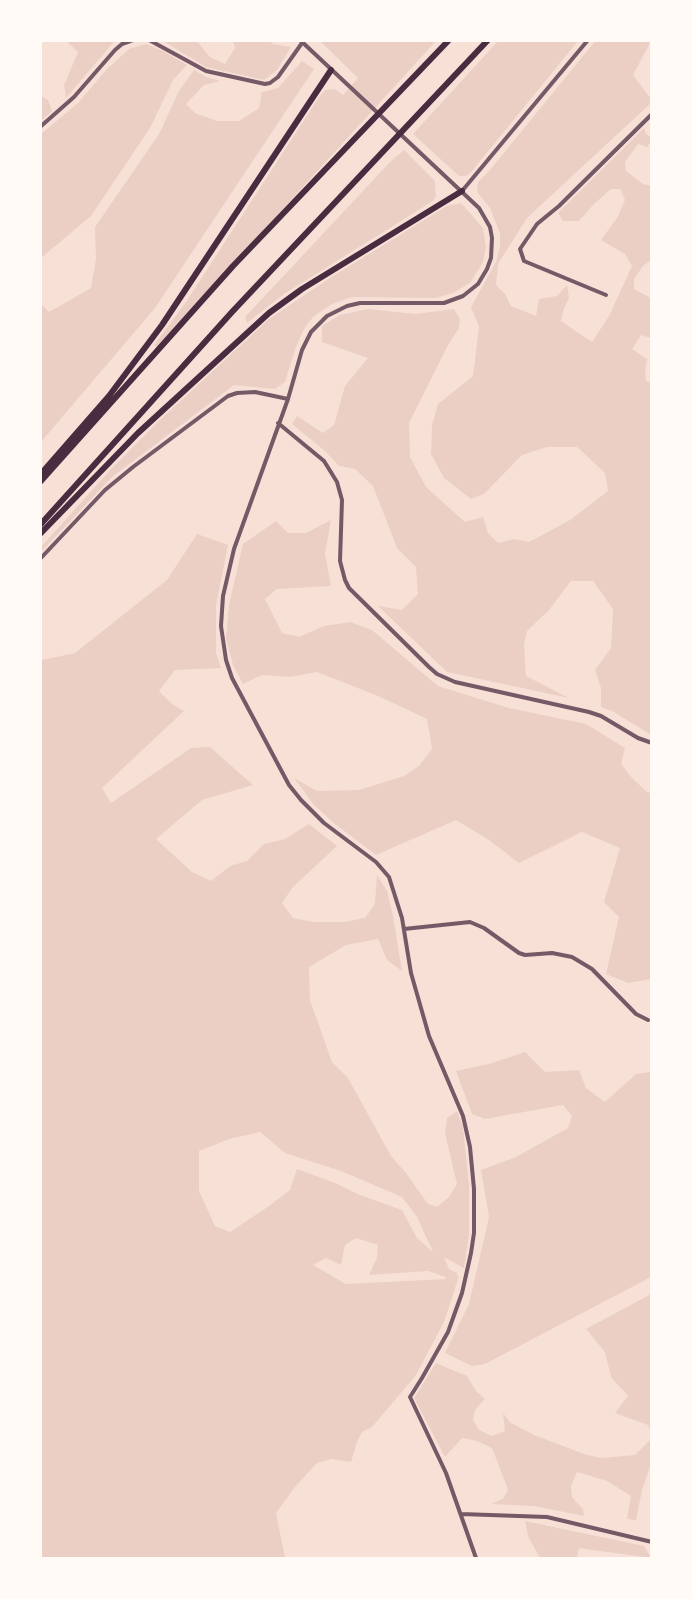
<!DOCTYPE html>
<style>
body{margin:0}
#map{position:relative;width:692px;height:1599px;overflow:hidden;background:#f7e1d7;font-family:"DejaVu Sans",sans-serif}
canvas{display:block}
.frame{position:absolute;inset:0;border:42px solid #fffaf5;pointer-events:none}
</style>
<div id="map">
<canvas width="692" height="1599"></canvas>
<div class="frame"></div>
</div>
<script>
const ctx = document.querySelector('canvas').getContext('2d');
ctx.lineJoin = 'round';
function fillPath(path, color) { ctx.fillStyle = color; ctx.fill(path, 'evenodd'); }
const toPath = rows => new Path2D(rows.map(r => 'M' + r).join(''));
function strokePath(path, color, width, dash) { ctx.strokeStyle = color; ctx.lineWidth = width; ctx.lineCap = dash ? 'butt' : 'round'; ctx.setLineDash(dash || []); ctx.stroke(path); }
const green = toPath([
 [499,40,578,41,472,171,466,176,459,176,413,134],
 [596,40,651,41,633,75,651,99,651,103,527,218,498,264,496,285,505,294,511,306,536,316,539,299,557,296,567,285,569,298,563,311,561,321,592,342,609,316,632,266,625,254,601,240,617,218,625,200,620,189,611,189,594,204,579,221,563,221,558,213,644,128,646,134,651,137,651,142,647,147,638,144,625,162,626,171,643,184,652,186,651,260,643,266,634,279,634,289,651,298,651,338,641,335,632,349,647,359,645,370,646,381,652,383,651,735,614,712,601,707,601,688,595,670,611,648,613,609,593,581,571,581,549,610,527,631,524,644,526,676,569,698,447,672,378,606,402,610,418,594,416,567,397,548,373,486,355,469,339,466,325,451,292,424,297,416,323,433,334,425,345,386,368,358,322,342,322,326,340,315,368,309,415,314,454,309,460,319,459,328,447,347,409,423,410,457,426,487,465,522,483,517,488,533,498,543,514,539,529,542,570,520,608,491,605,473,577,447,547,447,522,455,484,494,471,499,444,478,431,454,432,425,438,404,473,376,479,327,471,307,496,262,500,246,500,234,490,208,477,192,478,182,490,170],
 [66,41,117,41,113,43,66,98,64,85,78,52],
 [163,41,197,41,210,57,225,64,235,48,233,41,269,41,273,44,291,47,277,70,264,80,206,67],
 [320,41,436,41,157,347,154,345,186,302,319,97,325,90,335,89,343,95,358,78],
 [146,44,161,50,187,65,173,80,150,128,91,216,41,258,41,134,78,103,107,69,129,49],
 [302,61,314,69,155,308,41,442,41,304,49,312,91,288,96,259,95,227,159,134,179,91,194,70,206,77,220,81,204,85,186,104,195,113,217,121,239,121,259,108,262,92,278,88],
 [41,96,48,100,52,111,41,121],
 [404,150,435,181,436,196,433,201,284,294,247,323,245,317,391,161],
 [461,203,483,228,486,247,483,262,470,283,453,293,435,298,352,297,332,304,314,316,305,327,296,347,285,382,275,389,234,385,112,477,41,552,41,547,112,468,160,420,269,319,330,278,447,206],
 [331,520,325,554,331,586,277,589,265,599,282,633,299,637,324,626,350,622,372,630,438,686,509,708,586,724,625,748,621,764,632,778,647,792,651,793,651,979,628,983,606,974,619,917,604,902,620,848,582,832,519,863,489,840,456,820,376,855,335,824,314,805,294,778,317,791,359,790,404,776,419,766,432,749,427,719,378,696,317,672,290,677,262,675,243,684,233,665,226,638,229,605,243,544,276,521,288,533,306,533],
 [197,534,228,545,216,605,216,653,221,668,175,670,159,691,172,704,184,711,102,788,111,803,191,748,210,747,253,785,202,800,156,839,192,872,211,881,230,866,247,861,264,844,285,839,309,824,337,846,293,887,282,903,293,918,313,922,344,922,365,918,375,904,377,875,387,891,393,916,402,971,387,960,378,939,346,945,309,967,310,1000,332,1062,348,1078,391,1156,406,1173,428,1204,437,1207,449,1197,457,1184,445,1133,447,1118,457,1111,463,1128,469,1185,469,1235,464,1268,444,1257,449,1269,457,1273,457,1276,459,1276,444,1322,416,1375,372,1427,362,1432,357,1442,351,1462,332,1459,317,1463,295,1487,276,1513,285,1558,41,1558,41,652,42,660,75,653,167,580],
 [260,1132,285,1153,341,1171,402,1197,417,1217,433,1252,417,1238,402,1210,360,1195,335,1183,297,1169,290,1190,269,1206,230,1232,215,1226,199,1191,199,1151,229,1139],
 [356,1238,378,1245,377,1258,369,1275,428,1271,445,1277,446,1279,346,1284,313,1265,326,1258,341,1265,345,1245],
 [525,1052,545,1072,579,1070,586,1088,605,1102,636,1074,651,1072,651,1277,485,1364,472,1366,445,1353,469,1304,489,1217,481,1170,516,1157,568,1128,572,1116,563,1105,485,1119,472,1114,456,1071,489,1064],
 [651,1294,651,1432,648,1425,615,1413,628,1396,611,1377,605,1352,586,1329],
 [436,1363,467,1376,476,1391,485,1399,475,1410,473,1420,479,1430,492,1436,505,1431,503,1413,511,1423,534,1435,584,1454,601,1458,635,1455,651,1439,651,1464,642,1490,636,1520,627,1519,631,1496,607,1481,577,1472,571,1486,572,1497,583,1509,584,1516,534,1506,491,1504,503,1499,508,1490,492,1448,477,1441,462,1438,445,1457,414,1398],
 [525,1521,644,1546,651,1558,579,1548,577,1558,540,1558,528,1536]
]);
const minor = toPath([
 [149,40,206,71,265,84,270,83,278,77,302,43],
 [300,40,479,208,490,227,492,238,491,258,487,269,478,284,463,296,444,303,360,303,347,306,327,316,311,332,302,350,288,399,234,549,223,596,221,626,226,660,232,678,289,785,301,800,324,823,376,862,389,877,402,918,411,973,429,1036,463,1116,470,1147,474,1189,474,1233,471,1253,462,1293,448,1332,422,1378,410,1397,446,1473,476,1558],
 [40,127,74,97,115,50,122,44,133,40],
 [462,191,588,40],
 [606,295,524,261,520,249,537,224,559,206,652,114],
 [278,423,324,461,337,482,342,500,340,561,345,580,349,588,429,667,437,674,455,682,589,712,601,716,638,738,652,743],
 [40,559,105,490,133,467,228,396,237,393,255,392,288,399],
 [404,929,470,922,484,928,519,953,525,955,552,953,572,957,592,969,636,1014,648,1020],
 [461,1514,547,1517,652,1542]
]);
const motorway = toPath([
 [40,475,109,396,162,325,331,70],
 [40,482,233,266,449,40],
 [40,525,232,312,488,40],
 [40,534,138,433,269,313,302,289,462,191]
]);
fillPath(green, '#ebcfc5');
strokePath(minor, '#755966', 4);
strokePath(motorway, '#4a2c40', 6);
</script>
